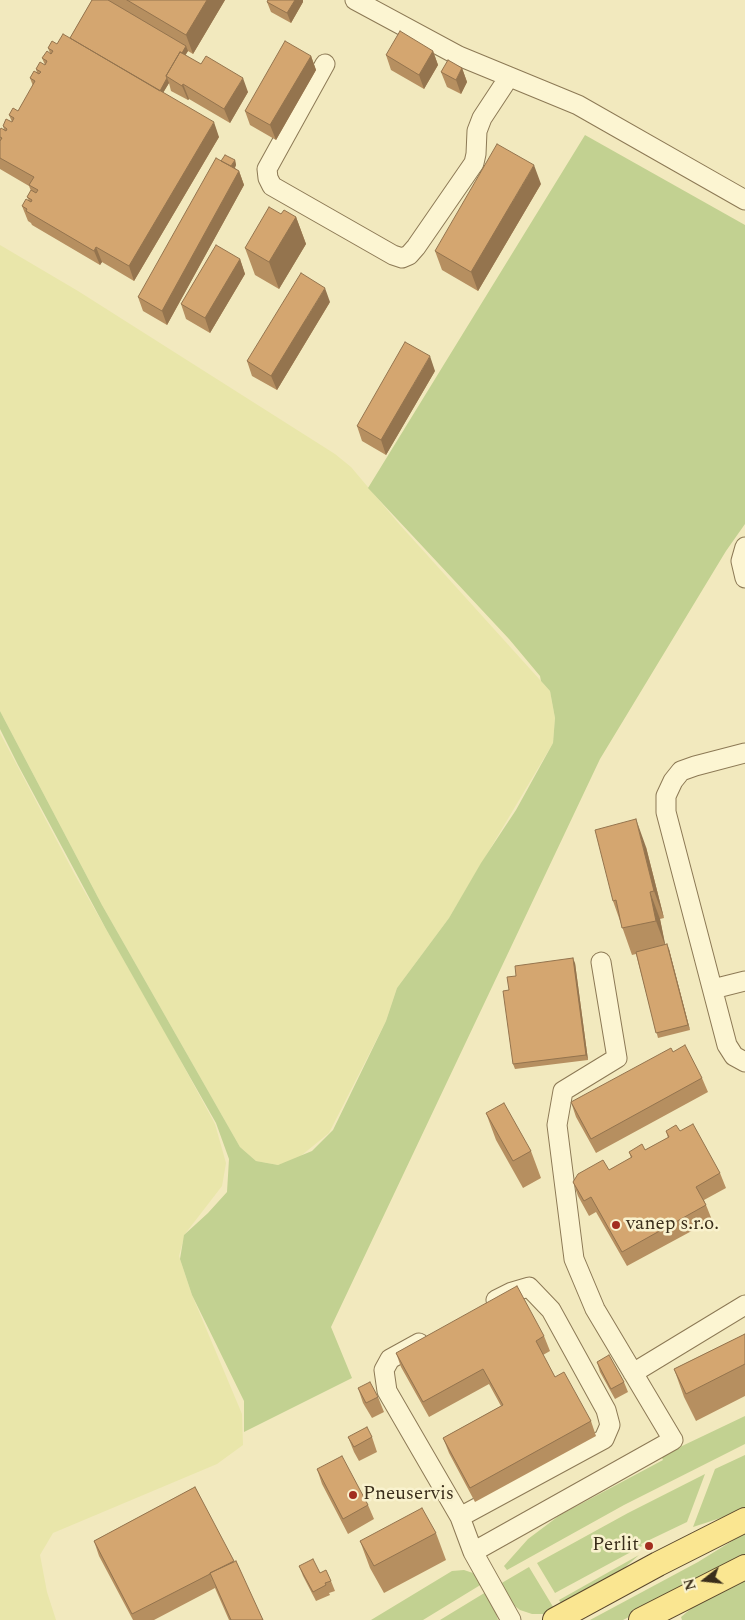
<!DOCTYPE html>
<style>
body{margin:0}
#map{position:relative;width:745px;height:1620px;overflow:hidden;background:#f2e9be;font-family:Spectral,serif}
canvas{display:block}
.north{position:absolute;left:680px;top:1555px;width:50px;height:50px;-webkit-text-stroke:4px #f9f2ce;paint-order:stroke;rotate:254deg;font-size:14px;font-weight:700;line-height:20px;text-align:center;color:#3a2e1b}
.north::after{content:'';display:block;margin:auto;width:18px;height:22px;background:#3a2e1b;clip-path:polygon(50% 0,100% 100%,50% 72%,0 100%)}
</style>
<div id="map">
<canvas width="745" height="1620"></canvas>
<div class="north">N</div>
</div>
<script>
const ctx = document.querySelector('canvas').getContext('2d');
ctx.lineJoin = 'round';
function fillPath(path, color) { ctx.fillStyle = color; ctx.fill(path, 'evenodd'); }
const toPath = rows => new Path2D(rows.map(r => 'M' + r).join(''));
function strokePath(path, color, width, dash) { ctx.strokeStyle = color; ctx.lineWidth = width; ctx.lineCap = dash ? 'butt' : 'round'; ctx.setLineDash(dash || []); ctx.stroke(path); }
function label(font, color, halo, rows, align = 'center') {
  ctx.font = font + ' Spectral,serif'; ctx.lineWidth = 5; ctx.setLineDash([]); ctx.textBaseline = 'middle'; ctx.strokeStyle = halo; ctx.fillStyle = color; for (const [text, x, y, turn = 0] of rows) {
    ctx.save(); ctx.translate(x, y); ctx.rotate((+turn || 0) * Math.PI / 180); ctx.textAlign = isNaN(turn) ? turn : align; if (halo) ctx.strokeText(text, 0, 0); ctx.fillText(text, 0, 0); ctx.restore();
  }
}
const farmland = toPath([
 [0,245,78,291,335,454,351,467,400,525,550,691,555,718,553,743,449,918,397,988,386,1021,329,1133,297,1159,278,1165,256,1161,240,1147,102,905,0,711],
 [0,733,75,875,164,1030,215,1124,226,1163,222,1186,185,1234,179,1256,192,1295,242,1414,243,1445,217,1464,53,1533,40,1555,47,1592,56,1620,0,1620]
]);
const green = toPath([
 [585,135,745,225,745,524,726,551,600,759,331,1327,352,1378,244,1432,244,1401,192,1295,180,1259,184,1235,208,1213,227,1192,229,1159,216,1123,106,929,18,765,0,729,0,711,102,905,240,1147,256,1161,278,1165,312,1151,333,1130,386,1021,397,988,449,918,481,863,516,810,553,743,555,718,550,691,541,681,540,676,509,639,368,488],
 [745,1416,745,1444,624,1505,507,1570,504,1566,528,1539,560,1515,663,1460,661,1456],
 [745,1455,745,1510,693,1527,715,1469],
 [705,1474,687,1522,641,1544,642,1546,555,1593,537,1563,628,1513],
 [745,1533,745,1557,623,1620,590,1620,698,1562],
 [639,1555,615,1576,563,1606,559,1600],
 [529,1567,555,1610,544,1614,532,1614,520,1610,511,1603,500,1584],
 [464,1570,473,1573,482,1584,423,1620,371,1620,452,1571],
 [745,1577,745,1620,682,1620,681,1617,706,1596],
 [486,1592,494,1606,498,1620,440,1620]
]);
const minor = toPath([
 [355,0,459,56,578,105,745,200],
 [325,64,267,169,268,178,272,186,393,255,402,258,409,255,416,247,474,163,476,154,477,131,482,118,509,77],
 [745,547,741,561,745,578],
 [745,753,695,766,681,771,673,781,666,796,666,812,727,1045,734,1056,745,1062],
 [713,989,745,981],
 [419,1343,390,1359,384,1370,387,1391,460,1517,473,1552],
 [633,1373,745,1305],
 [460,1517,604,1439,610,1425,606,1410,551,1310,529,1287,512,1292,496,1300],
 [511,1620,473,1552,673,1440,595,1309,574,1259,557,1125,563,1091,617,1058,601,962]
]);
const major = toPath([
 [555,1620,658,1564,745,1520],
 [641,1620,745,1567]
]);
const wall = toPath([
 [92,0,225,0,193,54,188,51,185,55,248,92,230,123,189,99,188,100,171,91,169,83,163,93,219,137,134,281,102,262,100,265,32,225,31,223,28,221,22,206,29,201,27,197,31,191,29,186,0,169,0,130,4,130,3,126,12,122,9,115,18,111,33,86,30,78,37,73,36,69,45,65,42,58,50,53,48,48,70,38],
 [268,0,303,0,303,2,291,23,271,12,267,2],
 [433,51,438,65,424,89,391,70,386,55],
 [311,56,316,70,276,140,250,125,245,111],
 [462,68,467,82,461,94,447,87,441,72],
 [235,160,236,165,235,168,239,171,244,185,167,325,143,311,138,297,221,161],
 [541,184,478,291,442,270,435,251],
 [281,214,296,217,306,244,279,289,255,275,245,248],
 [240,259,245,274,210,333,186,319,181,304],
 [330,302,277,390,252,376,247,361],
 [435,371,386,455,362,441,357,426],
 [646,847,664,918,660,919,665,945,669,949,690,1030,658,1038,636,954,632,955,613,901],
 [575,963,588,1060,515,1069,513,1064,509,990,516,976],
 [702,1078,708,1092,596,1153,576,1117,571,1102],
 [486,1113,531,1151,541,1178,523,1188,496,1140],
 [666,1131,680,1131,720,1173,726,1188,704,1200,712,1220,627,1266,596,1212,589,1216,578,1196,573,1182,609,1170,631,1158,629,1152,645,1150,668,1138],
 [745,1334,745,1396,696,1421,684,1397,674,1369],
 [544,1336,550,1351,543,1355,555,1377,591,1421,596,1436,475,1502,449,1453,443,1438,501,1406,489,1384,429,1417,401,1367,396,1353],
 [597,1362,624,1382,628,1392,615,1399,600,1372],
 [358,1388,378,1397,384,1412,372,1418,363,1403],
 [348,1437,372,1437,377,1452,359,1461,354,1452],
 [317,1469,368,1505,374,1519,348,1534,322,1484],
 [195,1487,263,1620,229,1620,215,1588,154,1620,133,1620,99,1556,94,1541],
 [436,1533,446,1560,384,1593,370,1568,360,1541],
 [299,1566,320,1573,331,1581,335,1591,329,1593,330,1595,316,1601,303,1576]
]);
const shadedWall = toPath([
 [207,0,225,0,193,54,186,35],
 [295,0,303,0,303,2,291,23,287,13],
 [186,46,188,51,171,79,168,77],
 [433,51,438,65,424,89,419,75],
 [311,56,316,70,276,140,270,125],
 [462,68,467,82,461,94,456,80],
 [167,78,169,83,158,101,156,96],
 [243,78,248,92,230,123,224,109],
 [183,84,189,99,188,100,182,86],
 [214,122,219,137,134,281,129,266],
 [235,160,236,165,230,177,228,172],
 [534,165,541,184,478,291,471,272],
 [239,171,244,185,167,325,162,311],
 [296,217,306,244,279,289,269,262],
 [96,247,102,262,100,265,94,251],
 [240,259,245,274,210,333,205,318],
 [325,288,330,302,277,390,271,376],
 [430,356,435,371,386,455,381,440],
 [636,819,646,847,664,918,654,891],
 [650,892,660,919,666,948,656,921],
 [667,944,669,949,690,1030,688,1025],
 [573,958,575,963,588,1060,586,1055]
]);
const building = toPath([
 [92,0,108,0,186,46,182,53,180,52,166,76,167,78,160,91,70,38,92,0],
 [127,0,207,0,186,35,127,0],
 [268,0,295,0,287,13,267,2,268,0],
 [400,31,433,51,419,75,386,55,400,31],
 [63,34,214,122,129,266,96,247,94,251,26,211,27,209,22,206,26,199,31,202,32,200,27,197,31,190,36,193,38,190,29,185,34,177,0,158,0,141,2,138,0,137,0,130,1,128,6,131,7,129,3,126,6,119,12,122,14,118,9,115,13,108,18,111,35,81,30,78,34,71,39,74,41,72,36,69,40,62,45,65,47,61,42,58,47,51,51,54,53,51,48,48,52,41,57,44,63,34],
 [285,41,311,56,270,125,245,111,285,41],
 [180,52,201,64,206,56,243,78,224,109,183,84,182,86,166,76,180,52],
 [448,60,462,68,456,80,441,72,448,60],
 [497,144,534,165,471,272,435,251,497,144],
 [225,155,235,160,231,166,221,161,225,155],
 [216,158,239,171,162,311,138,297,216,158],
 [269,207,281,214,284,210,296,217,269,262,245,248,269,207],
 [216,245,240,259,205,318,181,304,216,245],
 [301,273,325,288,271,376,247,361,301,273],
 [405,342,430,356,381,440,357,426,405,342],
 [636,819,654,891,650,892,656,921,622,928,616,900,613,901,595,830,636,819],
 [667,944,688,1025,656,1033,636,952,667,944],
 [573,958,586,1055,513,1064,503,991,509,990,507,977,516,976,515,966,573,958],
 [685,1045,702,1078,591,1139,571,1102,671,1048,673,1052,685,1045],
 [504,1103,531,1151,513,1161,486,1113,504,1103],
 [693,1124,720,1173,696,1187,706,1205,622,1252,591,1197,584,1201,573,1182,578,1174,603,1160,609,1170,632,1157,629,1152,642,1144,645,1150,669,1137,666,1131,676,1125,680,1131,693,1124],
 [517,1286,544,1336,536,1341,555,1377,564,1372,591,1421,470,1488,443,1438,503,1405,483,1369,423,1402,396,1353,517,1286],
 [745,1334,745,1364,686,1394,674,1369,745,1334],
 [609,1355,624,1382,611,1389,597,1362,609,1355],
 [370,1382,378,1397,366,1403,358,1388,370,1382],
 [367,1427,372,1437,354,1447,348,1437,367,1427],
 [342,1456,368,1505,343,1519,317,1469,342,1456],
 [195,1487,234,1561,210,1573,210,1574,132,1614,94,1541,195,1487],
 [422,1508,436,1533,374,1566,360,1541,422,1508],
 [313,1559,320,1573,326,1570,331,1581,325,1583,326,1585,313,1592,299,1566,313,1559],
 [236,1561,263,1620,231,1620,210,1573,236,1561]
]);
const markers = [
 [616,1225,5,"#a22d1f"],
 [353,1495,5,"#a22d1f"],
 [649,1546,5,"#a22d1f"]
];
const poiNames = [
 ["vanep s.r.o.",626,1225],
 ["Pneuservis",363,1495],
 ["Perlit",639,1546,"right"]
];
fillPath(farmland, '#e9e6aa');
fillPath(green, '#c2d191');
strokePath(minor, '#8c7955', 21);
strokePath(major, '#59462a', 26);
strokePath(minor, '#fcf5d2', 19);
strokePath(major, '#fae691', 24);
fillPath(wall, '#b68f60');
fillPath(shadedWall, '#94744e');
fillPath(building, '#d4a670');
strokePath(building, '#94744e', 1);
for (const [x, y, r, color] of markers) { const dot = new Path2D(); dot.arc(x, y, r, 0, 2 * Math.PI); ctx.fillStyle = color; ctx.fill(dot); strokePath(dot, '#f9f2ce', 2); }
label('19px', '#3a2e1b', '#f9f2ce', poiNames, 'left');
</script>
